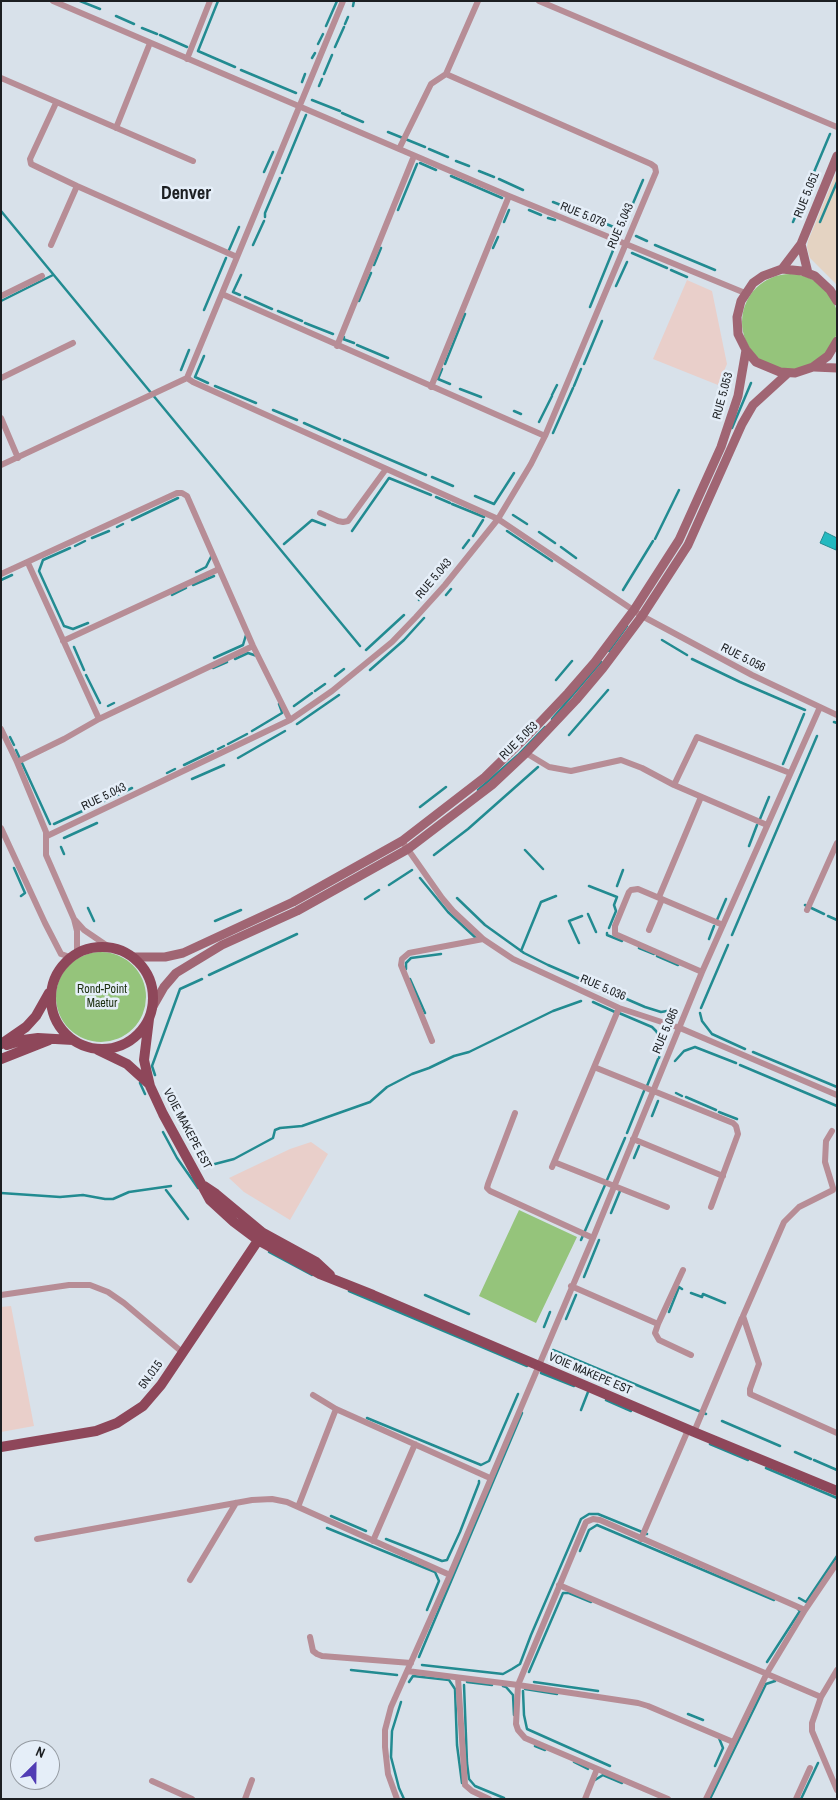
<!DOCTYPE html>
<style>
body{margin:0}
#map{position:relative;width:838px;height:1800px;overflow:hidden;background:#d8e1ea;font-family:"Archivo Narrow",sans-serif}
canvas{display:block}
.frame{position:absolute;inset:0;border:2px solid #1c1f22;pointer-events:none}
.north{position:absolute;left:10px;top:1740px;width:50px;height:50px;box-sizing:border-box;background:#e5eef8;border:1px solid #959ba2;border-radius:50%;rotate:23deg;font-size:14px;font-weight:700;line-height:20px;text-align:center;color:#1c1f22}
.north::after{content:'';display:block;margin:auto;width:18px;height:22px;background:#513cb4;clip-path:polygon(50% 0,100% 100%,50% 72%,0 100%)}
</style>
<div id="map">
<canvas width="838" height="1800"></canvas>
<div class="frame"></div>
<div class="north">N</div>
</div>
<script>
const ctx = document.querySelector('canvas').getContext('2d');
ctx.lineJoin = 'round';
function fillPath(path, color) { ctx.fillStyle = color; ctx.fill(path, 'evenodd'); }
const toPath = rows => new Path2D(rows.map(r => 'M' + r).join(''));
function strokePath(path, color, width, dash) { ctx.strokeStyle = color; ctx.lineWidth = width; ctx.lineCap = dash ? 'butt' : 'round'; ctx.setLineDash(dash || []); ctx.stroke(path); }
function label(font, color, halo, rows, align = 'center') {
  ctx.font = font + ' "Archivo Narrow",sans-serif'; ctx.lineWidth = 5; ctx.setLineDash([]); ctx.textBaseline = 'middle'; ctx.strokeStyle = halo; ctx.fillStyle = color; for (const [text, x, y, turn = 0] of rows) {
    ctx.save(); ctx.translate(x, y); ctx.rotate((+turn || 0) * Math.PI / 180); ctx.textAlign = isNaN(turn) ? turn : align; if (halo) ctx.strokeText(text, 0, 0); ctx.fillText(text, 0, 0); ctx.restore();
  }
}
const commercial = toPath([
 [837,171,837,285,810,258,807,247,808,241]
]);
const education = toPath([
 [687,280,712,291,727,364,718,385,653,359],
 [311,1142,328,1154,290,1220,244,1192,229,1178,290,1149],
 [11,1306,34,1426,1,1432,1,1307]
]);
const green = toPath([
 '742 322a48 48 0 1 1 96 0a48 48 0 1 1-96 0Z',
 '56 997a45 45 0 1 1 90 0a45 45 0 1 1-90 0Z',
 [519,1210,577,1237,536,1323,479,1296]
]);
const water = toPath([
 [825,532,837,538,836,550,820,543,825,532]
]);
const stream = toPath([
 [80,1,100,9],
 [218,1,198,51,235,67],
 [353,6,354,1],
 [116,16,134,24],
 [345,24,348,17],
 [326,26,337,1],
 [142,28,157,34],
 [160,35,187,47],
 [318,44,323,34],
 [335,47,344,27],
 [312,58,315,53],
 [241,70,296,93],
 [324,74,332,55],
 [302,82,305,74],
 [319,86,322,79],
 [312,100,340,111],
 [342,113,363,122],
 [388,132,425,147],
 [429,149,448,157],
 [456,161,469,166],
 [420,163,436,170],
 [479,171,494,177],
 [264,172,273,152],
 [282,173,306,115],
 [451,176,502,198],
 [499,179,523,190],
 [553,202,566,207],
 [398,210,417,164],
 [529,210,541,215],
 [573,210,591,218],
 [1,211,360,646],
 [265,217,265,213,280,178],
 [548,218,555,220],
 [597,220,623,231],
 [504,222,509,210],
 [793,222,830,134],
 [820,222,837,182],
 [622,229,643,180],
 [636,236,647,241],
 [253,245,264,221],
 [655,245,715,270],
 [493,248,498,237],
 [229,250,239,227],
 [632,253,667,268],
 [374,265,381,248],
 [671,270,687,277],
 [616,286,627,262],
 [240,295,233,292,241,275],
 [245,297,272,309],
 [1,301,53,275],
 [359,301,371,273],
 [590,307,614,248],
 [204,310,226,258],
 [278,311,302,321],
 [305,323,333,334],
 [344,337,343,339,354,343],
 [357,345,388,358],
 [204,356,195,377,208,383],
 [445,364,465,314],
 [584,364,602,321],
 [442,369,438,379,450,384],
 [181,370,189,350],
 [215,386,256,403],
 [574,386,581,369],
 [460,389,481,397],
 [552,395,557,385],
 [273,410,297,420],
 [514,411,521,414],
 [539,422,552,396],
 [304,423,340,439],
 [732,428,751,383],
 [553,433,573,388],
 [344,440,426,475],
 [432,477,453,486],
 [475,496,494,504,514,473],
 [436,497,450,503],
 [452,504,484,517],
 [513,515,527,524],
 [132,520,178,498],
 [117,527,123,524],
 [352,531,389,478,431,495],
 [507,531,552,561],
 [539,532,555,543],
 [473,536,483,520],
 [92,538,109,531],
 [655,539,679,490],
 [284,544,312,520,325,525],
 [75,546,85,541],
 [561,547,576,558],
 [70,548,43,560,39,571,64,626,73,629,88,623],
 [463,548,469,540],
 [196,572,206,567,211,557],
 [1,580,12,575],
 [193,585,214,576],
 [623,590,653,541],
 [172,595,186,588],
 [446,595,451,589],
 [419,600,449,565],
 [662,640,687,655],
 [74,647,84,670],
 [366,650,404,615],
 [609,651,627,626],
 [214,658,243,645,246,635],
 [235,659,248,653,257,656],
 [692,659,740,682,805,710],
 [213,668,227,662],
 [370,670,404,640,424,618],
 [86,675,100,703],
 [335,676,344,669],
 [556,680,572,661],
 [315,691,325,684],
 [279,704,282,712],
 [108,706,114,703],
 [294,706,312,693],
 [552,719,601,662],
 [834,722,837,723],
 [297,724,339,695],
 [252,731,282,713],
 [569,735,608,690],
 [10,737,14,745],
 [228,744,247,734],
 [218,749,224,746],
 [16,750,50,824],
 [238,758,285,731],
 [783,764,804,714],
 [184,765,213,751],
 [167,773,175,769],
 [192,779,224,765],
 [478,790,518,755,545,727],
 [115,796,132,788],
 [95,805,113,797],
 [420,807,446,787],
 [760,819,769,797],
 [54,824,89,808],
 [64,838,97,823],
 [749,846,757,825],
 [61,847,64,854],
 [525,850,543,869],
 [434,855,468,829,538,767],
 [14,868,25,893,21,896],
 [420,878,448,912,477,939],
 [389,885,412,870],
 [589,886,617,897,614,905,616,911,609,928],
 [617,886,623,870],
 [457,898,485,925,524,953,548,965,645,1007,661,1012,673,1010],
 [365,899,379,890],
 [805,905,824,914],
 [88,908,94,921],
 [588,914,596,932],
 [828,916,837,920],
 [717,920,726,899],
 [215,921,241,910],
 [607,933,607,935,622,941],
 [732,935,817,736],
 [709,939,714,926],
 [579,943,569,921,582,916],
 [639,948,654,954],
 [521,951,541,902,556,896],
 [657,956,678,965],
 [406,969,406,963,411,958,441,954],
 [209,975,297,934],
 [410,979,425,1013],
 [593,1002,615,1012],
 [701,1008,728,945],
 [619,1013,652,1027,656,1031,662,1042,659,1058],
 [700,1013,702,1021,712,1034,745,1049],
 [753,1052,837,1087],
 [675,1061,684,1051,695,1047,736,1063],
 [740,1065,837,1106],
 [155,1075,152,1066,180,989,202,979],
 [140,1083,145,1094],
 [647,1086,658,1059],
 [676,1093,682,1096],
 [686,1097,716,1110],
 [719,1112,737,1119],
 [652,1116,658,1101],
 [163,1132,177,1158,198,1188],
 [627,1133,644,1091],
 [634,1158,639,1146],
 [211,1165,234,1159,273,1138,275,1130,280,1128,302,1126,370,1102,387,1087,412,1074,429,1068,454,1056,469,1052,553,1011,581,1001],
 [607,1180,625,1138],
 [166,1190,188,1219],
 [1,1193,60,1197,83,1195,105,1199,113,1199,129,1192,171,1186],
 [611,1213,620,1191],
 [581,1240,605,1185],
 [269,1252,312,1275],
 [584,1277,599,1240],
 [349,1291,527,1366],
 [691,1293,702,1297,703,1294,725,1303],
 [425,1295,469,1314],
 [669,1312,679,1287,682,1289],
 [566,1319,576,1295],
 [544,1327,550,1312],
 [553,1350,706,1414],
 [541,1373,574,1386],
 [606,1400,631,1411],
 [581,1410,588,1392],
 [367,1418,481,1465,489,1461,518,1394],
 [722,1421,780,1446],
 [710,1444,748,1460],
 [795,1452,811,1459],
 [814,1460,837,1470],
 [766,1468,837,1498],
 [331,1516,366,1531],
 [327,1528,435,1572,439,1581,427,1610],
 [386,1539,432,1557,442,1561,447,1560,460,1532,479,1483,479,1481],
 [580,1551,589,1530,597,1525,774,1600],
 [799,1598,806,1602,837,1556],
 [419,1657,522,1413],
 [767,1662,800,1611,798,1609],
 [422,1665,503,1674,512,1669,520,1664,531,1635,581,1519,589,1514,598,1514,647,1534],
 [351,1670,397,1675],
 [529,1672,563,1593,569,1593,591,1602],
 [409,1682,413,1676,449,1680,455,1689,457,1745,462,1783],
 [467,1682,492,1685],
 [534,1682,598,1691],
 [464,1685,467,1763,469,1779,475,1786,504,1798],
 [503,1686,506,1687,513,1695,514,1715],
 [525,1689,557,1694],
 [523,1691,524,1715,527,1729,610,1766],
 [401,1702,392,1731,391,1757,399,1788,404,1799],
 [688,1714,703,1720],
 [535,1746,545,1750],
 [574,1762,588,1769],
 [715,1766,723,1748,719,1738],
 [595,1780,603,1775,622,1783],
 [710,1799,766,1684,775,1681],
 [801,1799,818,1763]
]);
const street = toPath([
 [53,1,509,196,745,293],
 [539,1,837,127],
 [187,59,210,1],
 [1,78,193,161],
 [56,103,30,159,31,164,77,186,237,257],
 [116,128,150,43],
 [399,149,431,84,446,74,478,1],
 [51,245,77,186],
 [222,294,545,436],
 [1,296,42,276],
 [337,346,414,156],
 [1,378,73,343],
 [187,378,193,382,498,519,642,616,752,675,837,715],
 [431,387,509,196],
 [1,418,18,458],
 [1,465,187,378,343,1],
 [320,513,338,521,343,522,348,521,386,469],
 [28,563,99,719],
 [1,574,177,493,182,493,187,496,253,646,290,720],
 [63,641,219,569],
 [1,729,17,762,46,832,46,855,74,919,77,931,77,953],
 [526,753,549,767,571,771,621,760,642,768,674,785,767,825],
 [17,762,64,739,99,719,253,646],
 [674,785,697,737,790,773],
 [1,828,45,923,61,954,70,957],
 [47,836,290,720,332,691,392,642,416,617,445,585,498,519,531,464,545,436,656,172,655,167,651,164,446,74],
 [402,841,442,898,453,911,483,939,513,959,619,1008,680,1028,837,1095],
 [659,897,701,797],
 [807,910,837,843],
 [75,920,84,930,109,947],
 [649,930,662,899],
 [702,972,615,934,615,926,629,892,631,890,638,889,723,925],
 [432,1041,401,965,402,959,409,953,483,939],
 [594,1067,733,1123,736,1126,738,1134,711,1207],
 [515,1113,488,1184,487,1188,490,1191,593,1238],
 [832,1131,826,1141,825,1162,833,1188,833,1190,799,1207,784,1222,743,1316,759,1364,750,1389,750,1394,837,1433],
 [633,1139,723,1176],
 [554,1162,667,1207],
 [552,1167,619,1008],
 [571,1286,658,1324,655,1333,659,1340,691,1355],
 [1,1295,69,1285,90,1285,108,1292,124,1303,182,1352],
 [658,1324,683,1270],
 [313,1395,336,1409,490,1478],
 [694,1432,742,1318],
 [298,1507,336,1409],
 [37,1539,252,1500,272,1499,287,1502,450,1575],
 [641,1539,688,1430],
 [373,1541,415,1444],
 [190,1580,236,1503],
 [559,1585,821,1697],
 [310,1637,313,1651,317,1654,322,1656,411,1663],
 [837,1670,821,1697,812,1723,812,1731,837,1790],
 [407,1671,518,1685,638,1703,648,1706,733,1742],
 [458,1678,465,1785,472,1791,489,1799],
 [152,1781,192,1799],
 [245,1799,252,1780],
 [397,1799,388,1774,385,1747,385,1730,391,1707,450,1575,593,1238,702,972,820,707],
 [585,1799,597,1769],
 [668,1799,525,1738,518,1730,516,1724,518,1685,586,1522,593,1519,600,1520,805,1610],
 [706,1799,767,1673,805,1610,837,1563],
 [796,1799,810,1768]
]);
const secondary = toPath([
 [801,244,808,273],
 [782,269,801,244,837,156],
 [837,301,830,290,815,276,802,271,782,269,763,276,753,283,741,301,737,317,738,334,746,350,756,362,780,372,795,373,813,367,828,356,837,341],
 [814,367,837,368],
 [133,957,165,957,183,953,293,902,402,841,485,777,529,734,568,693,595,662,634,610,679,540,721,447,738,396,746,350],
 [152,1008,164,987,176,973,222,945,297,911,408,849,492,785,526,753,576,700,603,668,642,616,688,545,742,424,753,405,788,373]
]);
const primary = toPath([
 '51 998a51 51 0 1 1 102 0a51 51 0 1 1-102 0Z',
 [149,1019,144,1060,150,1086,163,1114,210,1200,234,1222,258,1240,320,1274,373,1295,694,1432,837,1491],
 [1,1044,26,1027,36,1016,49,993],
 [7,1045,23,1040,38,1038,73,1040],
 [98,1050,127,1064,148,1083],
 [1,1059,49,1040],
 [204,1186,216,1194,263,1233,316,1262,330,1275],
 [1,1447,96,1431,117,1423,143,1406,161,1385,263,1233]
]);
const streetNames = [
 ["RUE 5.051",807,195,-68],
 ["RUE 5.078",583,215,22],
 ["RUE 5.043",621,226,-67],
 ["RUE 5.053",723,396,-75],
 ["RUE 5.043",434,579,-50],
 ["RUE 5.056",743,658,27],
 ["RUE 5.053",519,741,-45],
 ["RUE 5.043",104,797,-26],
 ["RUE 5.036",603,988,23],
 ["RUE 5.085",666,1031,-67],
 ["VOIE MAKEPE EST",187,1129,62],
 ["VOIE MAKEPE EST",590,1374,23],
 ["5N.015",151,1375,-54]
];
const parkNames = [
 ["Rond-Point",102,990],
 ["Maetur",102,1004]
];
const districtNames = [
 ["Denver",186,194]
];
fillPath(commercial, '#e4d3c2');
fillPath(education, '#e9cfca');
fillPath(green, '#95c47b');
fillPath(water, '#24b9c0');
strokePath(water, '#228b91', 1);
strokePath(stream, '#228b91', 2.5);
strokePath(street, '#b78d96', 6);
strokePath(secondary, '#a06573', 9);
strokePath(primary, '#8e475a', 10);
label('12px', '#1c1f22', '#e5eef8', streetNames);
label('12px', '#1d3010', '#e5eef8', parkNames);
label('bold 18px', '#1c1f22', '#e5eef8', districtNames);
</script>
